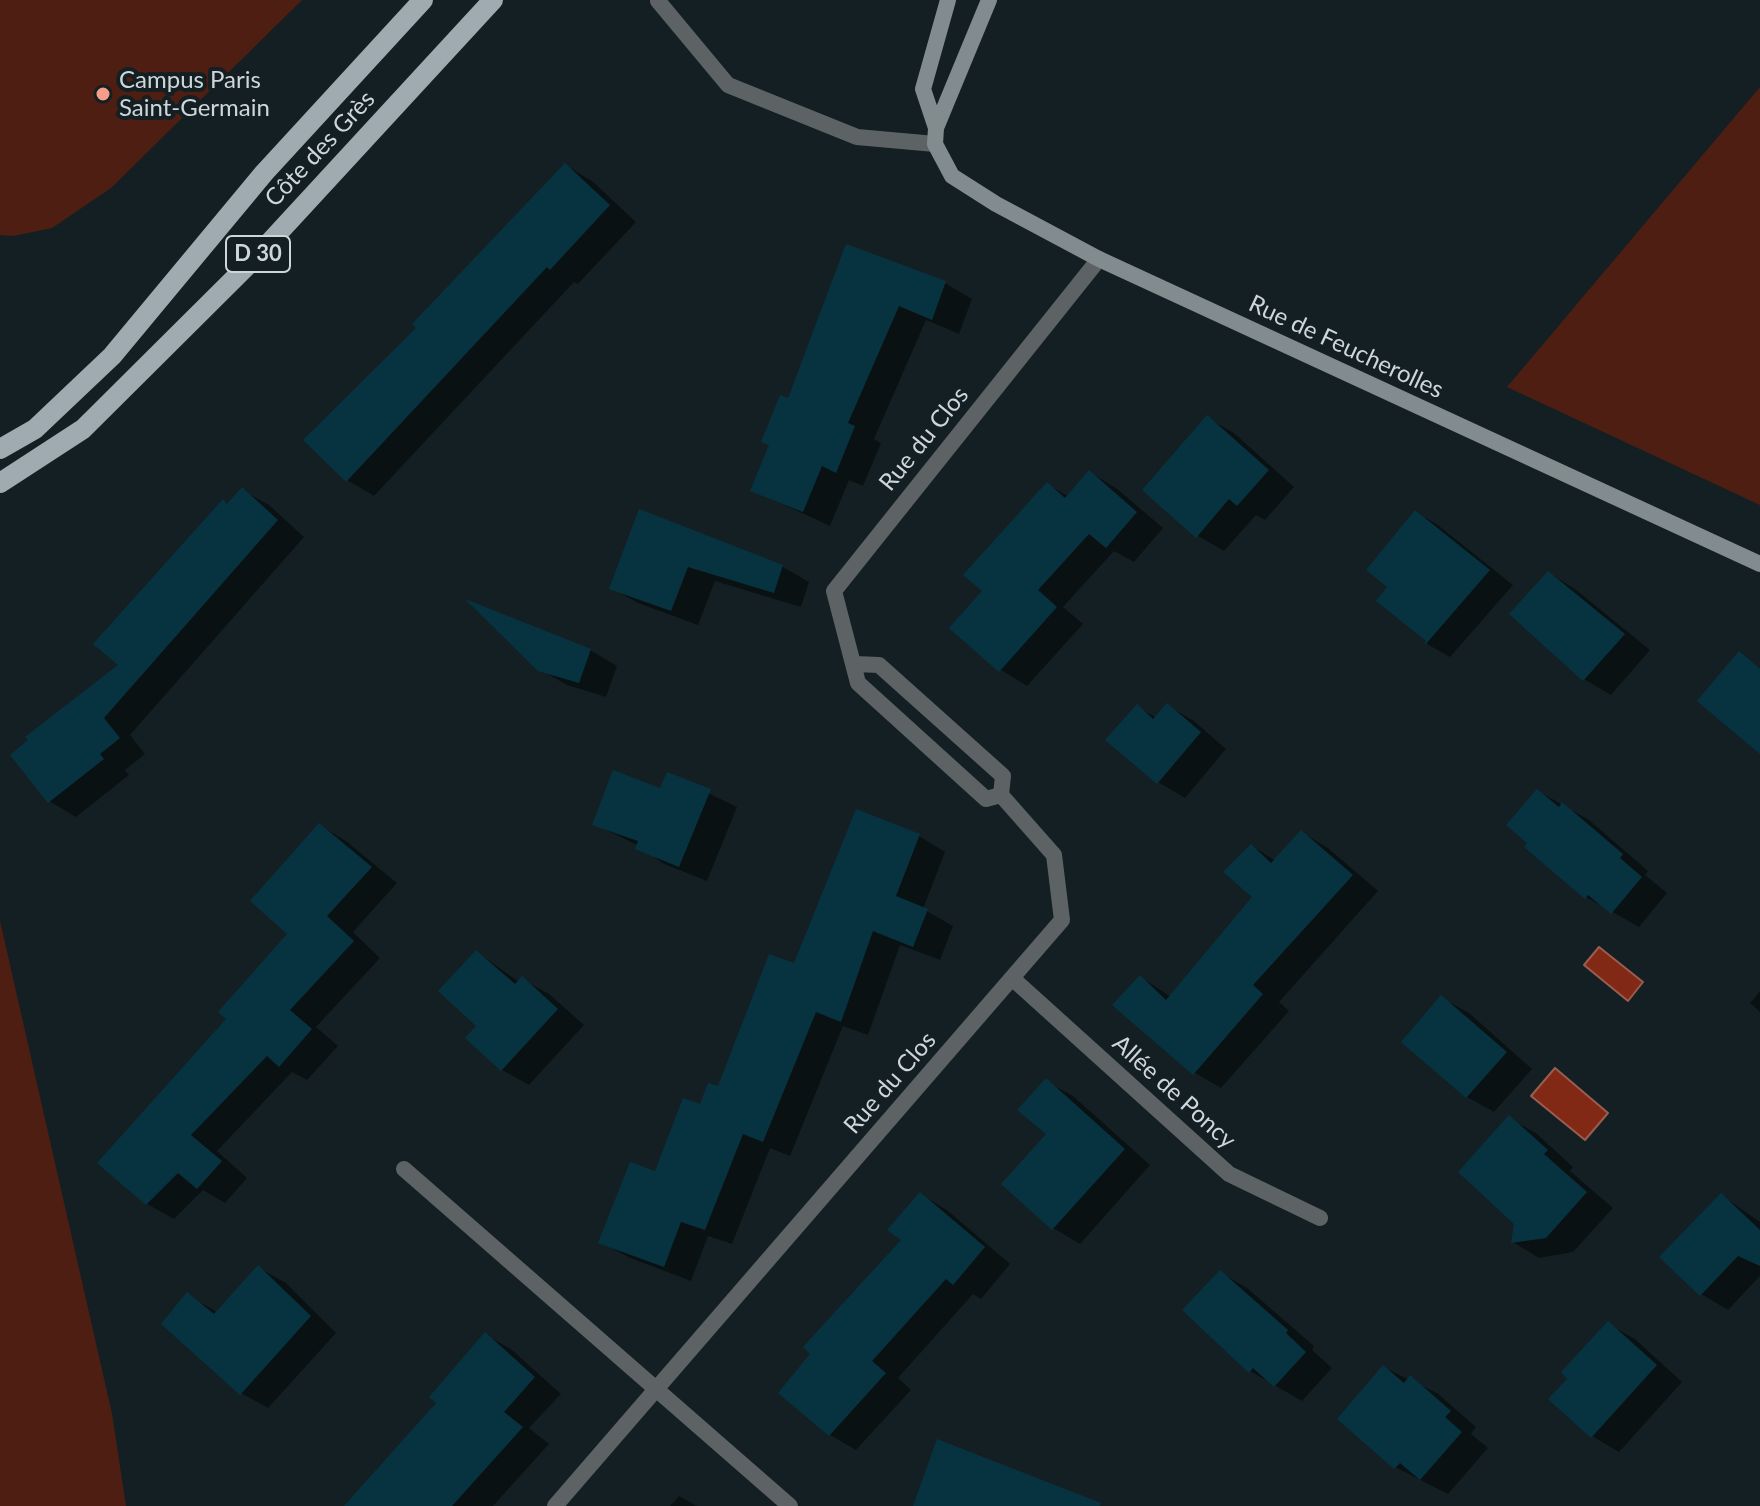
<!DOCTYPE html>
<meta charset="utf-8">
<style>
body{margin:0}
canvas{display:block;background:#131f23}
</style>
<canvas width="1760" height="1506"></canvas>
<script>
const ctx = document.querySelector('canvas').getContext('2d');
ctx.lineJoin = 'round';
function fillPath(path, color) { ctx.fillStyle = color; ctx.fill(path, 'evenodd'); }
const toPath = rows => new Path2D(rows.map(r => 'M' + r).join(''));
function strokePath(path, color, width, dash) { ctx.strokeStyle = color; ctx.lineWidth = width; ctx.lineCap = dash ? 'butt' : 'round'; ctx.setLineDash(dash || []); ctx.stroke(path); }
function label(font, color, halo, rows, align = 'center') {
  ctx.font = font + ' Lato,sans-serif'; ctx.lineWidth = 8; ctx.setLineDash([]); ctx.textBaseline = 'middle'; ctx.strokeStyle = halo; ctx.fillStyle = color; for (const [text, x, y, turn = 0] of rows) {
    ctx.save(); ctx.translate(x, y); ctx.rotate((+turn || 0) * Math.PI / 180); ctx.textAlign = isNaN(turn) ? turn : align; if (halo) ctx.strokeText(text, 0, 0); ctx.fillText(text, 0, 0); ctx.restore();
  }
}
const green = toPath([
 [0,0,302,0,111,188,52,228,13,236,0,235],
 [1760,87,1760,505,1507,387],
 [0,921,112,1414,126,1506,0,1506]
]);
const water = toPath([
 [1599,947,1643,982,1628,1001,1584,965,1599,947],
 [1555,1068,1608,1113,1585,1140,1531,1096,1555,1068]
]);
const shadow = toPath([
 [565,165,592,181,636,222,578,284,574,282,374,496,347,480,418,327],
 [847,247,945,283,972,299,959,334,926,320,874,439,881,443,863,486,849,480,830,526,752,490],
 [1207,418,1234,433,1294,487,1265,520,1256,515,1224,551,1198,536],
 [1089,472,1116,488,1163,528,1134,562,1114,551,1063,607,1083,624,1027,686,1001,670,985,591,1047,484,1069,497],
 [242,490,269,505,304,537,130,735,145,754,125,770,129,775,76,817,49,801,121,665,223,502,229,505],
 [640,512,783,567,809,582,801,607,715,581,698,625,638,603,611,588],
 [1416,512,1439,526,1513,585,1450,657,1427,644,1390,587],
 [1549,573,1575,589,1650,650,1611,695,1584,679],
 [590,650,617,666,606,697,567,685,539,669],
 [1168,706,1194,721,1226,749,1185,798,1158,782,1137,707,1157,718],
 [668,774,737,807,707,881,664,864,639,846,595,824,661,790],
 [1538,791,1589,820,1648,871,1645,875,1667,893,1639,927,1586,897],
 [319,825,346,841,397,883,353,932,380,958,316,1027,338,1046,307,1080,292,1072,217,1151,247,1178,225,1203,203,1190,174,1219,147,1204,229,1019,290,934],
 [1301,832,1328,848,1378,891,1279,1002,1289,1011,1221,1088,1195,1073,1141,977,1171,997,1254,897,1252,846,1276,861],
 [919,836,945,852,923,909,953,926,940,960,900,945,868,1035,843,1026,790,1156,770,1148,732,1244,708,1236,691,1281,628,1257,601,1242,656,1174,701,1107,719,1089,796,966],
 [477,952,519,982,522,979,549,994,584,1025,529,1085,502,1070],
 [1760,991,1760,1012,1750,1003],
 [1442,998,1469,1013,1532,1069,1494,1112,1467,1097,1404,1042],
 [1046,1081,1073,1096,1150,1165,1080,1244,1053,1228],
 [1509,1118,1536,1133,1573,1167,1570,1171,1613,1208,1573,1252,1539,1258,1513,1242,1516,1224],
 [920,1194,947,1210,1010,1264,981,1299,973,1294,898,1378,911,1390,856,1450,830,1435],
 [1721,1195,1760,1222,1760,1276,1728,1310,1701,1294],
 [259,1268,286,1283,336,1333,268,1408,241,1393,188,1295,218,1313],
 [1221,1273,1247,1288,1314,1346,1312,1350,1332,1368,1302,1401,1250,1371],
 [1608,1324,1635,1339,1682,1382,1619,1452,1592,1436,1570,1379],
 [485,1334,512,1350,561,1394,529,1428,549,1444,493,1506,362,1506],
 [1383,1367,1437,1393,1476,1427,1471,1434,1488,1448,1448,1494,1395,1467],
 [679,1496,697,1506,670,1506]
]);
const building = toPath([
 [565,163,610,205,550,270,547,267,346,482,303,440,416,328,412,324],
 [846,244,946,281,932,320,899,306,848,423,855,426,836,473,822,466,803,512,750,491,769,445,761,442,780,395,788,398],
 [1207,415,1269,470,1237,506,1229,499,1196,538,1142,490],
 [1089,470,1137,512,1106,548,1089,534,1038,590,1057,607,999,672,949,628,982,591,963,575,1047,482,1065,498],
 [242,487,278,520,104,718,120,738,100,754,104,759,48,803,10,755,28,740,25,737,118,665,93,644,223,499,227,504],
 [639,509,783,565,774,593,688,567,671,611,609,589],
 [1415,510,1490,570,1425,645,1425,640,1376,601,1387,587,1366,570],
 [1548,571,1625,634,1583,681,1509,614],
 [465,599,591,649,579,683,538,671],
 [1739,651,1760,669,1760,754,1697,701],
 [1167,703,1201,732,1157,784,1105,740,1137,704,1153,719],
 [613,770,660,788,667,772,711,789,679,867,635,849,638,841,592,825],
 [1537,789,1559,807,1562,802,1623,854,1620,858,1642,877,1611,914,1588,895,1585,899,1524,847,1527,843,1506,825],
 [856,809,920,834,896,896,928,909,913,947,873,931,841,1022,816,1012,763,1142,743,1134,705,1230,681,1222,664,1267,598,1243,630,1162,655,1171,683,1098,700,1104,708,1083,718,1086,769,954,794,963],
 [319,823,372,867,327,916,354,941,290,1010,312,1029,279,1067,267,1056,191,1135,222,1161,197,1189,178,1173,146,1205,97,1163,226,1019,218,1012,287,934,250,901],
 [1301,830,1353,875,1253,985,1263,994,1193,1075,1112,1005,1140,975,1166,1000,1252,897,1223,872,1251,844,1271,863],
 [476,950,515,984,522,976,558,1009,501,1071,465,1038,476,1026,438,991],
 [1441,995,1507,1052,1466,1098,1401,1042],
 [1046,1078,1125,1149,1052,1230,1001,1184,1046,1134,1017,1110],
 [1509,1115,1548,1150,1544,1154,1587,1192,1546,1238,1511,1243,1514,1224,1458,1172],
 [920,1192,985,1247,953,1285,946,1279,872,1361,886,1373,829,1436,778,1393,810,1354,803,1347,901,1240,887,1230],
 [1721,1193,1760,1230,1760,1266,1738,1256,1700,1296,1659,1257],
 [258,1265,311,1316,240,1395,161,1324,187,1292,214,1314],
 [1220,1270,1288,1330,1286,1333,1306,1352,1274,1387,1253,1368,1249,1373,1182,1310],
 [1608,1321,1657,1365,1591,1438,1548,1399,1567,1379,1561,1372],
 [485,1332,535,1377,504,1412,523,1427,452,1506,344,1506,436,1403,429,1397],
 [1383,1365,1404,1383,1410,1375,1451,1411,1445,1417,1462,1432,1420,1480,1400,1463,1394,1469,1337,1419],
 [937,1439,1101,1503,1100,1506,913,1506]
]);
const street = toPath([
 [658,1,728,85,857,137,935,144],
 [855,664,879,665,1003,776,1001,795],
 [1012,978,1229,1174,1320,1218],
 [404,1169,790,1506],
 [555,1506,1062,920,1054,855,1001,795,986,799,858,683,834,591,1099,259]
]);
const secondary = toPath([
 [989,0,936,128,935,144,952,176,996,204,1099,259,1760,564],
 [936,128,923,89,948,0]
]);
const primary = toPath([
 [0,449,35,429,112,356,264,173,423,0],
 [0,483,83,429,257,256,493,0]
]);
const markers = [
 [103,94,8,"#f49e89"]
];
const shields = [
 [258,254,64]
];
const shieldNames = [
 ["D 30",258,254]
];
const poiNames = [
 ["Campus Paris",119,80],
 ["Saint-Germain",119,108]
];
const streetNames = [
 ["Côte des Grès",320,149,-47],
 ["Rue de Feucherolles",1346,347,25],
 ["Rue du Clos",924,439,-51],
 ["Rue du Clos",890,1083,-49],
 ["Allée de Poncy",1174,1092,42]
];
fillPath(green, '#4f1e13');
fillPath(water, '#822915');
strokePath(water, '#995d50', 2);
fillPath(shadow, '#0007');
fillPath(building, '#073340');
strokePath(street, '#5d6365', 16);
strokePath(secondary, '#828c8f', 16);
strokePath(primary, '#9fabb0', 20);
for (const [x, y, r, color] of markers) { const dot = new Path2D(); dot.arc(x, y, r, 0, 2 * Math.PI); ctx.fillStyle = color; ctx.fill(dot); strokePath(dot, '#131f23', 3); }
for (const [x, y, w] of shields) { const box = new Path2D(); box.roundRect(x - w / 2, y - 18, w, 36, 6); ctx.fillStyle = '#131f23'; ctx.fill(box); strokePath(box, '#ced6d9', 2); }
label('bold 22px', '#ced6d9', null, shieldNames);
label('24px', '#ced6d9', '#131f23', poiNames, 'left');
label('24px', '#ced6d9', '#131f23', streetNames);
</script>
